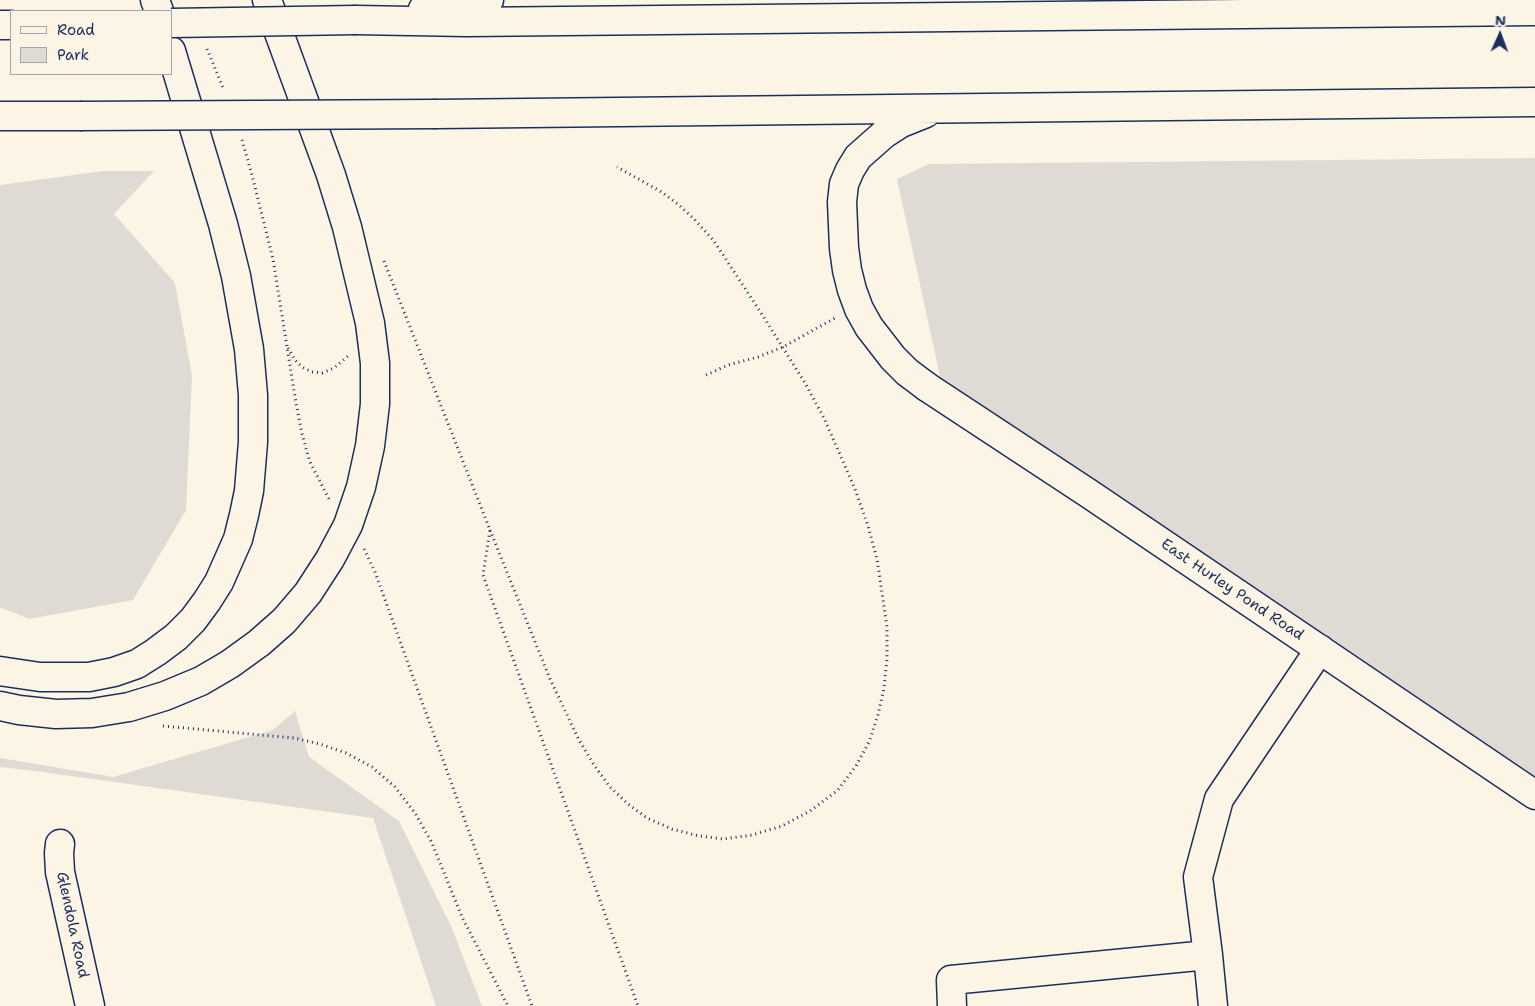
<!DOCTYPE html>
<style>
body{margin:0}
#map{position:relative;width:1535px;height:1006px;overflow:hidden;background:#fcf5e5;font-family:"Shantell Sans",sans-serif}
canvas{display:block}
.legend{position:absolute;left:10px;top:10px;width:162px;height:65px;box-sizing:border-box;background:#fcf5e5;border:1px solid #a2a6af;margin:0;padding:6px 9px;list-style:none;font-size:15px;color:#1b2f5e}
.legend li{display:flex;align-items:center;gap:10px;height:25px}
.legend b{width:25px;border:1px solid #a2a6af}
.north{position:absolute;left:1475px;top:10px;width:50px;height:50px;-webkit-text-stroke:4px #fcf5e5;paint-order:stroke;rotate:2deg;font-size:14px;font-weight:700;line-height:20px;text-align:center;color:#1b2f5e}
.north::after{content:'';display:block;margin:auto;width:18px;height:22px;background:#1b2f5e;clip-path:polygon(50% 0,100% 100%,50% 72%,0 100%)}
</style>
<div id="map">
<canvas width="1535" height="1006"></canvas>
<ul class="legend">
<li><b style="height:6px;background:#fcf5e5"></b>Road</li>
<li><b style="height:14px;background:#dfdbd4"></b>Park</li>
</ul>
<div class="north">N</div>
</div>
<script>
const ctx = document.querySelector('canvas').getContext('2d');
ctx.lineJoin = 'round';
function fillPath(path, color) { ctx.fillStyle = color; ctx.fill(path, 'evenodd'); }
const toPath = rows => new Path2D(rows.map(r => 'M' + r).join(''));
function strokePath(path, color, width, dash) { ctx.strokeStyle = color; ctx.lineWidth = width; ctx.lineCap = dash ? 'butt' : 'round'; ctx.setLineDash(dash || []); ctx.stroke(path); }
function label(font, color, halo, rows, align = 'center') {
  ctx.font = font + ' "Shantell Sans",sans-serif'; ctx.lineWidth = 4.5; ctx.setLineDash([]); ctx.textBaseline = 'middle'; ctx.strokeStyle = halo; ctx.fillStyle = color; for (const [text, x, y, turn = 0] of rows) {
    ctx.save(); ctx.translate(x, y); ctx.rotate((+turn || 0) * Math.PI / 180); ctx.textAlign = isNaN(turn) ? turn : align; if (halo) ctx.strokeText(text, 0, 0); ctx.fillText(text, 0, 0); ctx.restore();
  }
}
const green = toPath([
 [1535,158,1535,802,946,404,897,179,929,164],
 [103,171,154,171,114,214,175,283,192,376,186,510,133,600,29,619,0,607,0,185],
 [295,711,309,757,399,821,451,926,482,1006,436,1006,373,818,35,771,0,767,0,758,113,777,273,730]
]);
const path = toPath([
 [207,49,224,90],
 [242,140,252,175,273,259,296,403,302,434,310,462,329,499],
 [384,261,490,530,483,575,638,1006],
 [288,348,295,360,302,367,312,372,322,373,334,368,348,356],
 [706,375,728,365,758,357,783,347,835,318],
 [490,530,550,679,579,740,594,765,610,787,628,804,647,818,672,829,699,836,723,839,752,835,782,826,810,811,838,790,856,766,869,742,878,715,884,688,887,659,887,627,877,559,868,526,855,489,824,418,805,383,763,316,714,241,695,220,679,205,660,191,617,167],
 [364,549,375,572,532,1006],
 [163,726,294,738,320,744,346,753,372,767,395,787,415,813,432,843,462,917,508,1006]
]);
const minor = toPath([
 [927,387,1088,493,1535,795],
 [60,844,59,853,60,872,90,1006],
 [952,1006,951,980,1208,955],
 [1213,1006,1208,955,1198,877,1219,799,1320,649]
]);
const highway = toPath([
 [155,0,159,11],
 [423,9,460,2,489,0],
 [356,20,467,22,1535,11],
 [0,25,11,25],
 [926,113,901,123,884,134,858,157,850,170,844,184,842,202,844,248,847,270,852,290,859,309,869,327,893,358,907,372,927,387],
 [436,114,1535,102],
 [0,116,80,116],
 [0,671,40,677,89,677,114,672,137,664,156,652,176,637,193,620,207,601,219,582,238,539,244,515,249,491,253,442,253,395,249,349,236,276,223,224,171,51],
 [0,706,19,710,56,714,92,713,129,707,165,696,201,681,230,664,259,643,284,621,308,593,330,559,348,525,361,487,370,446,375,404,375,363,370,323,347,227,331,175,267,0]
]);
const highwayBridge = toPath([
 [171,23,356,20],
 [80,116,436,114]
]);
const streetNames = [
 ["East Hurley Pond Road",1232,590,34],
 ["Glendola Road",72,925,78]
];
fillPath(green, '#dfdbd4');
strokePath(minor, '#1b2f5e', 31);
strokePath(highway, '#1b2f5e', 31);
strokePath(path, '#1b2f5e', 3, [1, 4]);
strokePath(minor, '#fcf5e5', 28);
strokePath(highway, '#fcf5e5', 28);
strokePath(highwayBridge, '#1b2f5e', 31, []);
strokePath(highwayBridge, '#fcf5e5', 28);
label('15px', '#1b2f5e', '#fcf5e5', streetNames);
</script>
